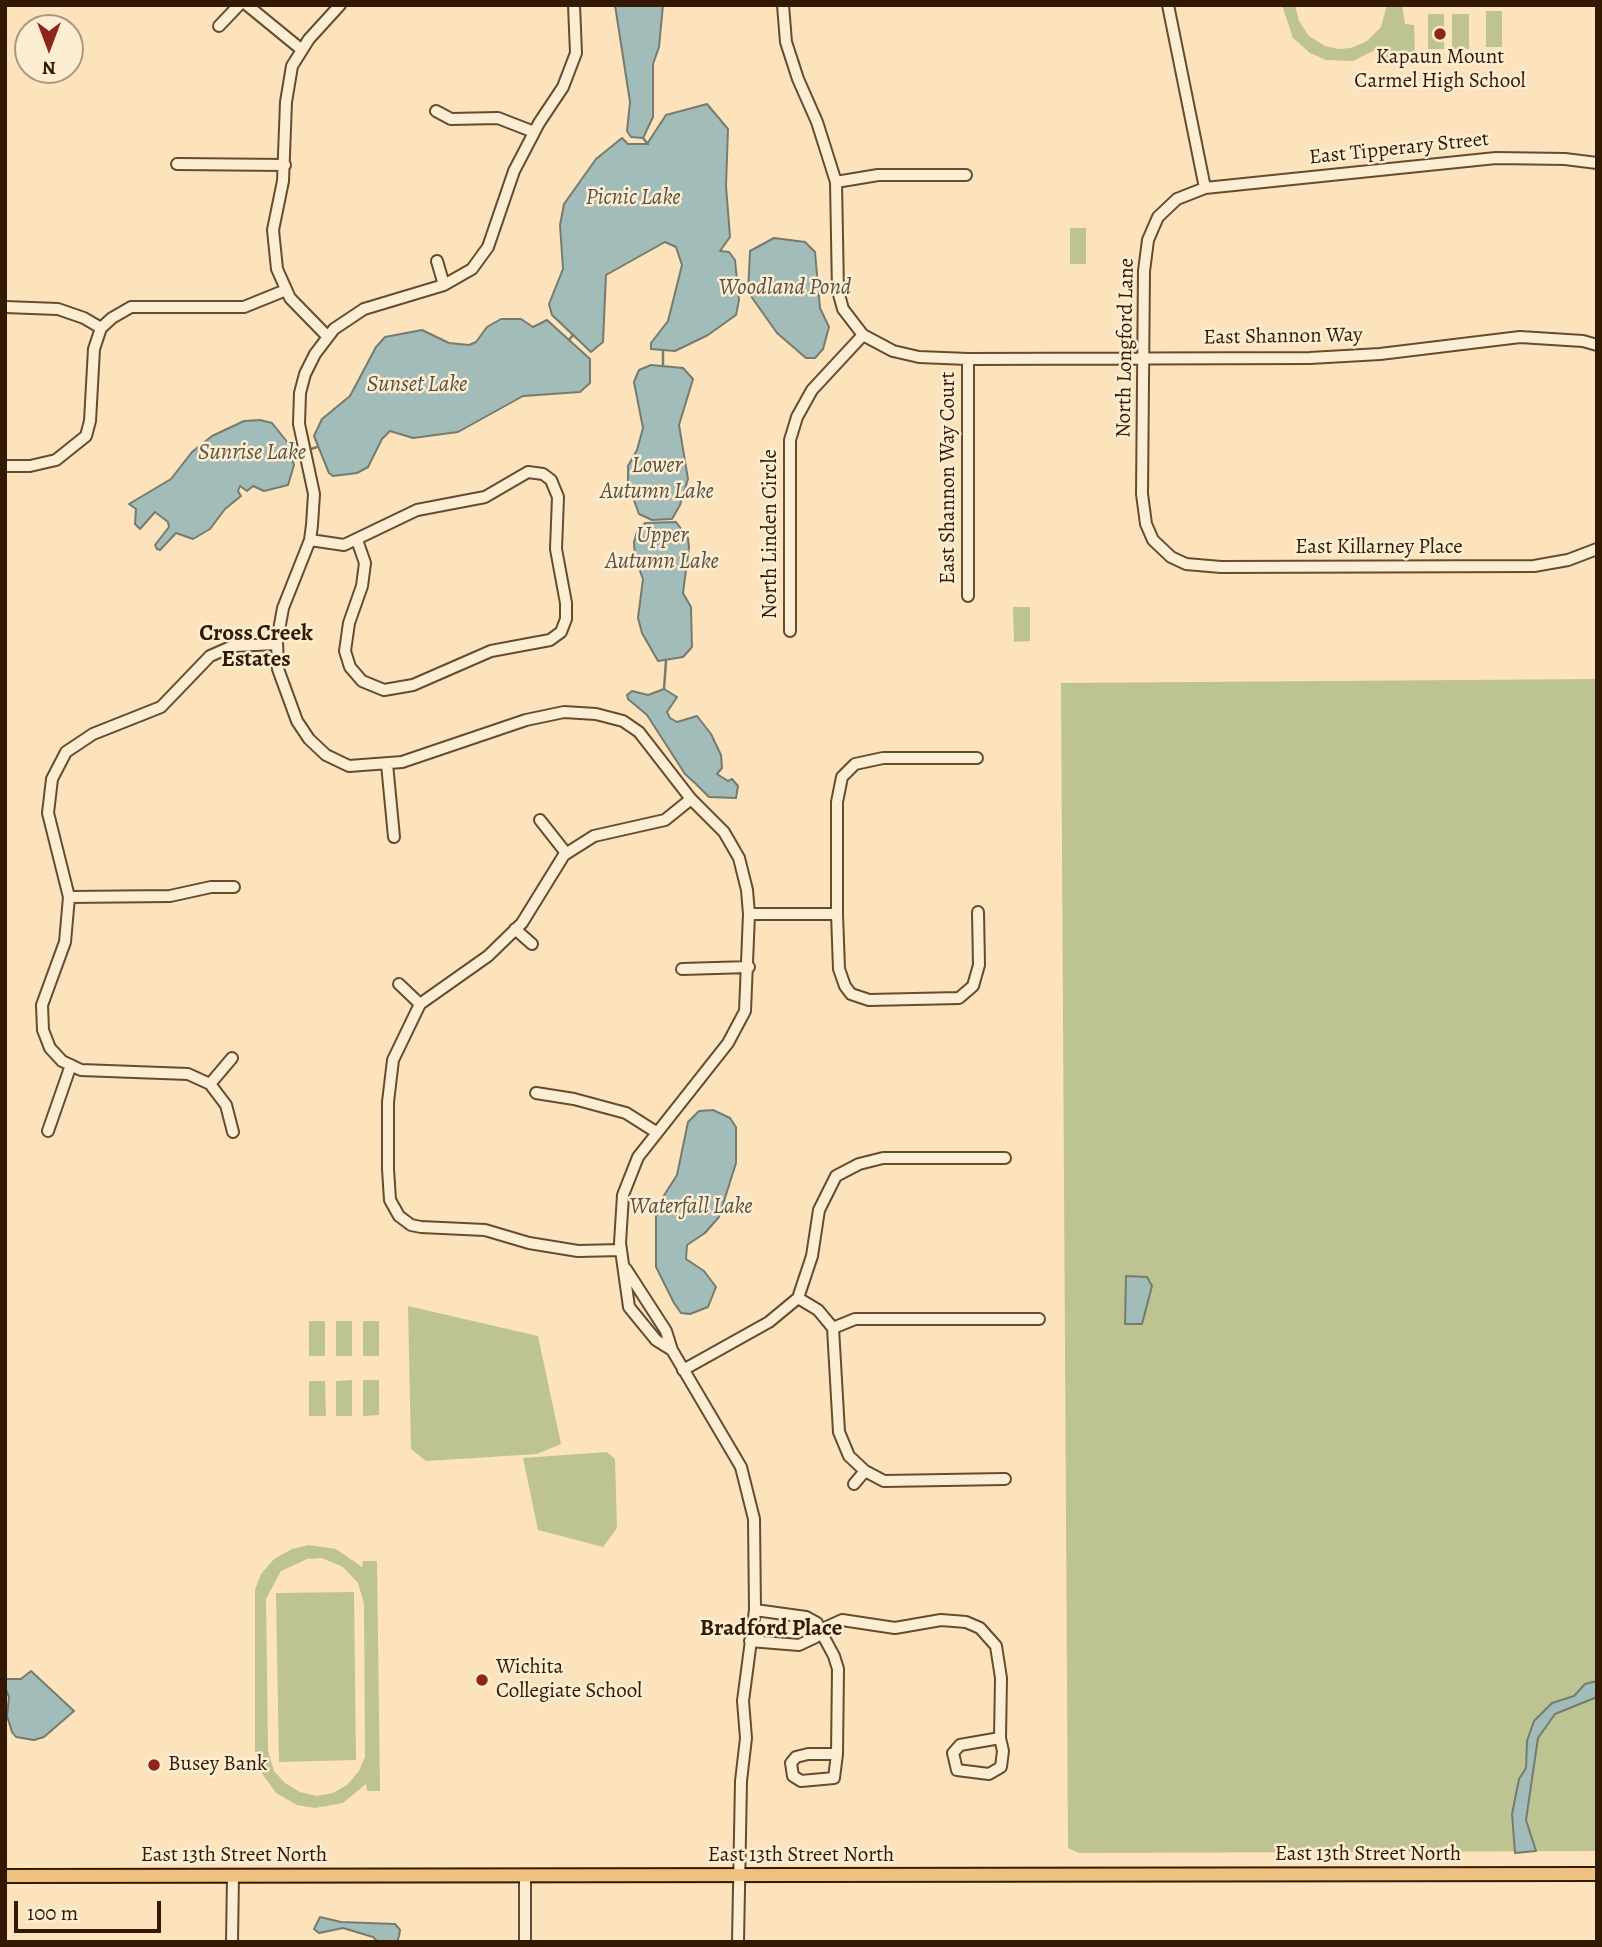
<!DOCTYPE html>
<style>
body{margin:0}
#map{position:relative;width:1602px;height:1947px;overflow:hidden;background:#fce3bb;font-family:Alegreya,serif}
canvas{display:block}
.frame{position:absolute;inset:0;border:7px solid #331902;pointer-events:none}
.north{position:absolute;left:14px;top:14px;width:70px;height:70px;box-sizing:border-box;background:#fdedd3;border:2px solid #ac987f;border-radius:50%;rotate:180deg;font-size:19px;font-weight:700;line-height:28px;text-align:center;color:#331902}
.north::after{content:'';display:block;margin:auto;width:24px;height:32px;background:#8f2418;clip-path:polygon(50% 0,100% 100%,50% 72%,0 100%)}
.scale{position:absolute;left:14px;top:1901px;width:147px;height:32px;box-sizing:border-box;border:4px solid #331902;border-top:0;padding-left:9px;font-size:21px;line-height:24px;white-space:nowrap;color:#331902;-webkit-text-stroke:5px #fdedd3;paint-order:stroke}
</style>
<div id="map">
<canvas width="1602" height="1947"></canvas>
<div class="frame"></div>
<div class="north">N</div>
<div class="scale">100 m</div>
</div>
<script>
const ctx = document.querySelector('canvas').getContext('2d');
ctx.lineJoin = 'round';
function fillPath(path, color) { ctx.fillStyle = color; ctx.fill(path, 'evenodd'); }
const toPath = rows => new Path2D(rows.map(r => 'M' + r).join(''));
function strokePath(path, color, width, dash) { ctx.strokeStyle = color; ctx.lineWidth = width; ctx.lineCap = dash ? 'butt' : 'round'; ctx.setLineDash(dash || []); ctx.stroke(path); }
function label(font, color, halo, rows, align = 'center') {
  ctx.font = font + ' Alegreya,serif'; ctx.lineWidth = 5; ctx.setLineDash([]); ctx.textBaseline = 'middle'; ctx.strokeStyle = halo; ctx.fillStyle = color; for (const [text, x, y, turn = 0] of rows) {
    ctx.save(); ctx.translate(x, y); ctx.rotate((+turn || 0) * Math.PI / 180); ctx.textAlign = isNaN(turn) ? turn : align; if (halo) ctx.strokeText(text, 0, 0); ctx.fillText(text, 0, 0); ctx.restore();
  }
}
const green = toPath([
 [1282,5,1295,5,1299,21,1309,36,1325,46,1338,49,1351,48,1367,41,1381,27,1387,5,1402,5,1405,24,1414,25,1415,54,1383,58,1381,47,1353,61,1326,60,1310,53,1293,38],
 [1486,11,1502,11,1502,47,1486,47],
 [1428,14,1444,14,1444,49,1428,49],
 [1452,14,1469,14,1469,49,1452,49],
 [1070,228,1086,228,1086,264,1070,264],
 [1013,607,1030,607,1030,641,1014,642],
 [1597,679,1597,1851,1079,1853,1068,1848,1061,683],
 [408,1306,538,1336,561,1444,537,1454,426,1461,411,1449],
 [309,1321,325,1321,325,1356,309,1356],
 [336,1321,352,1321,352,1356,336,1356],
 [363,1321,379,1321,379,1356,363,1356],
 [352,1380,352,1416,336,1416,336,1381],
 [363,1380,379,1380,379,1415,363,1416],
 [309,1381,325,1381,326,1416,309,1416],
 [607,1452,615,1459,617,1528,603,1547,538,1530,523,1458],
 [309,1545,336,1549,362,1567,363,1561,377,1561,380,1791,367,1791,366,1784,343,1803,315,1808,297,1805,276,1793,261,1772,255,1750,255,1590,261,1574,274,1559,292,1549],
 [307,1559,322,1558,343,1567,358,1583,364,1604,365,1757,359,1771,347,1785,333,1793,317,1796,300,1792,285,1783,274,1771,268,1751,266,1599,281,1571],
 [354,1592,356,1760,279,1762,276,1593]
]);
const water = toPath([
 [615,5,663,5,659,47,653,64,653,117,643,138,631,137,627,131,630,102,615,5],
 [707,104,728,129,726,186,730,237,720,251,729,252,735,260,739,300,736,315,708,335,675,351,651,349,651,343,668,321,682,265,676,247,665,242,606,275,603,342,591,352,552,315,549,304,563,269,560,225,564,204,596,159,622,138,628,144,647,144,666,115,707,104],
 [774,238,805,242,815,252,820,308,829,327,823,349,815,358,806,358,777,333,748,292,750,251,774,238],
 [501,319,521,319,533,327,547,320,590,359,590,383,580,392,523,396,458,432,413,438,390,431,382,439,368,467,357,473,333,476,329,473,314,436,322,419,350,396,376,347,385,337,422,330,449,343,469,345,476,342,487,327,501,319],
 [651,365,683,368,693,379,679,425,688,479,680,505,672,519,652,520,639,514,628,484,628,466,637,450,643,428,634,382,639,370,651,365],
 [260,420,272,423,288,443,294,465,288,485,264,491,253,486,247,491,240,486,238,491,241,496,225,509,210,529,193,539,176,533,160,550,157,549,155,545,169,527,168,522,155,512,140,529,135,524,136,509,129,504,171,479,192,452,212,436,244,421,260,420],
 [676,522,688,538,689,547,683,593,691,607,692,647,683,657,658,661,642,633,638,618,643,579,635,558,634,542,637,532,645,523,676,522],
 [664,689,677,697,667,712,670,718,677,722,697,716,711,734,721,755,722,768,717,774,728,781,732,779,738,786,736,798,709,797,696,784,685,774,647,715,628,699,627,695,632,691,648,695,664,689],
 [713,1110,730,1118,736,1127,736,1163,719,1217,705,1233,687,1245,686,1259,704,1271,716,1287,708,1307,690,1314,681,1313,674,1303,656,1267,656,1208,677,1175,688,1122,699,1111,713,1110],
 [1126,1276,1147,1277,1152,1286,1142,1324,1125,1324,1126,1276],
 [31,1671,74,1711,44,1737,34,1740,16,1737,12,1732,7,1716,9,1697,5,1688,5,1679,21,1679,31,1671],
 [1597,1681,1597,1697,1555,1714,1538,1738,1526,1820,1536,1851,1515,1853,1512,1814,1519,1779,1526,1768,1527,1741,1534,1721,1552,1703,1574,1696,1585,1684,1597,1681],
 [320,1917,341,1922,395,1924,400,1930,399,1936,397,1942,378,1942,373,1937,343,1928,319,1933,314,1929,320,1917]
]);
const stream = toPath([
 [643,138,648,144],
 [738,285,747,285],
 [569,340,573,335],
 [663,350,663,366],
 [308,450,317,447],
 [291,454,301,451],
 [664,689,666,661]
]);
const minor = toPath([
 [247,5,302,50],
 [574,5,576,53,563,87,539,123,514,171,488,247,472,269,444,285,364,309,334,329,315,354,305,374,300,393,299,424,314,494,312,525,310,540,283,608,277,641,278,669,297,721,309,739,326,755,349,766,402,762,526,720,564,712,596,714,623,721,639,732,691,799,724,832,739,858,747,890,749,914,745,1011,728,1043,638,1157,623,1195,620,1243,629,1307,656,1340,672,1350],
 [783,5,786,42,798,79,817,122,836,182,838,291,843,309,863,335,893,351,919,357,968,359,1310,358,1380,354,1520,337,1583,341,1597,345],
 [1168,5,1205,188],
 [219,26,239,5],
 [436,111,451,119,498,118,534,132],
 [1597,163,1565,159,1496,158,1205,188,1177,199,1158,217,1148,240,1144,271,1142,494,1146,524,1153,540,1171,557,1186,564,1221,567,1534,566,1568,560,1597,549],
 [177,164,285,165],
 [836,182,878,175,966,175],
 [437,261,444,285],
 [5,307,58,309,84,318,101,328],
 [328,337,290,298,277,269,273,230,283,181,286,102,292,66,309,39,340,5],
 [5,466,30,466,56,460,86,436,90,421,94,349,101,328,112,318,131,307,244,307,286,290],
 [310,540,344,545,417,510,485,497,528,472,543,474,551,480,558,497,556,549,566,603,566,619,561,632,550,640,491,651,413,685,384,690,362,681,350,667,345,651,349,623,362,586,365,563,357,540],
 [968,596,968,359],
 [790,631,790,440,797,417,812,390,863,335],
 [977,758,883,758,855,764,842,777,837,802,837,914,839,969,845,986,851,994,869,1000,959,998,973,986,979,965,978,912],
 [387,764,394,837],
 [540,820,566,853],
 [69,897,170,896,211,887,234,887],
 [749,914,837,914],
 [515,929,532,944],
 [682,969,749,967],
 [399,984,420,1004],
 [210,1084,232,1058],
 [536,1093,574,1099,626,1113,656,1132],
 [48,1131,71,1065],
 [233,1132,226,1105,210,1084,188,1074,81,1070,62,1061,50,1048,43,1030,42,1005,65,942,69,897,48,813,52,779,66,752,93,734,161,707,210,656,233,646,277,644],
 [621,1250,578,1251,529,1243,485,1230,421,1227,411,1225,399,1216,390,1200,388,1169,388,1102,393,1060,420,1004,488,956,522,923,564,855,594,836,665,820,691,799],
 [626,1269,666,1331,672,1350,741,1467,754,1519,755,1610,743,1701,746,1738,741,1781,738,1942],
 [798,1298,818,1310,833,1328,839,1432,849,1456,865,1471,884,1481,1005,1479],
 [833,1328,855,1319,1039,1319],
 [683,1370,769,1322,798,1298,812,1256,819,1210,836,1176,859,1164,883,1158,1005,1158],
 [854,1484,865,1471],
 [750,1641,799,1645,816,1637,820,1630,817,1623,806,1617,755,1610],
 [1000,1738,1003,1751,1001,1767,989,1774,957,1770,953,1753,960,1745,1000,1738],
 [808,1754,837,1754,834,1778,801,1781,793,1776,791,1763,796,1757,808,1754],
 [837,1754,838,1669,834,1656,820,1630,842,1620,895,1628,941,1620,966,1622,980,1628,996,1646,1001,1678,1000,1738],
 [525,1875,525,1942],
 [232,1942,233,1875]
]);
const major = toPath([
 [5,1876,1597,1874]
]);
const markers = [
 [1440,34,7,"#8f2418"],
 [482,1680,7,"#8f2418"],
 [154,1765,7,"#8f2418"]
];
const poiNames = [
 ["Kapaun Mount",1440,58,"center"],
 ["Carmel High School",1440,82,"center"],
 ["Wichita",496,1668],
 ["Collegiate School",496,1692],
 ["Busey Bank",168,1765]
];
const streetNames = [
 ["East Tipperary Street",1399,149,-6],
 ["East Shannon Way",1283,337,-1],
 ["North Longford Lane",1126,348,-89],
 ["East Shannon Way Court",949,478,-90],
 ["North Linden Circle",771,534,-90],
 ["East Killarney Place",1379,548],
 ["East 13th Street North",1368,1855],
 ["East 13th Street North",234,1856],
 ["East 13th Street North",801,1856]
];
const waterNames = [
 ["Picnic Lake",633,198],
 ["Woodland Pond",785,288],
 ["Sunset Lake",417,385],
 ["Sunrise Lake",252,453],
 ["Lower",657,466],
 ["Autumn Lake",657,492],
 ["Upper",662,536],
 ["Autumn Lake",662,562],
 ["Waterfall Lake",691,1207]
];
const neighbourhoodNames = [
 ["Cross Creek",256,634],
 ["Estates",256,660],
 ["Bradford Place",771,1629]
];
fillPath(green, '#bdc491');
fillPath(water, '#a2bcb9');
strokePath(water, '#767b70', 2);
strokePath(stream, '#767b70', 2.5);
strokePath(minor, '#654c30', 14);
strokePath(major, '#331902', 16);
strokePath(minor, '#fdedd3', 10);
strokePath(major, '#eec27e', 12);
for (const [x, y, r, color] of markers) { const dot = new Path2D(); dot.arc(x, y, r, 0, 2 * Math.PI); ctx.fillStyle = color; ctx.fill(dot); strokePath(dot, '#fdedd3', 2.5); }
label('21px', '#331902', '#fdedd3', poiNames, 'left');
label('21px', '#331902', '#fdedd3', streetNames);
label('italic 23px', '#5a5242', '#fdedd3', waterNames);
label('bold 23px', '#331902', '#fdedd3', neighbourhoodNames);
</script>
